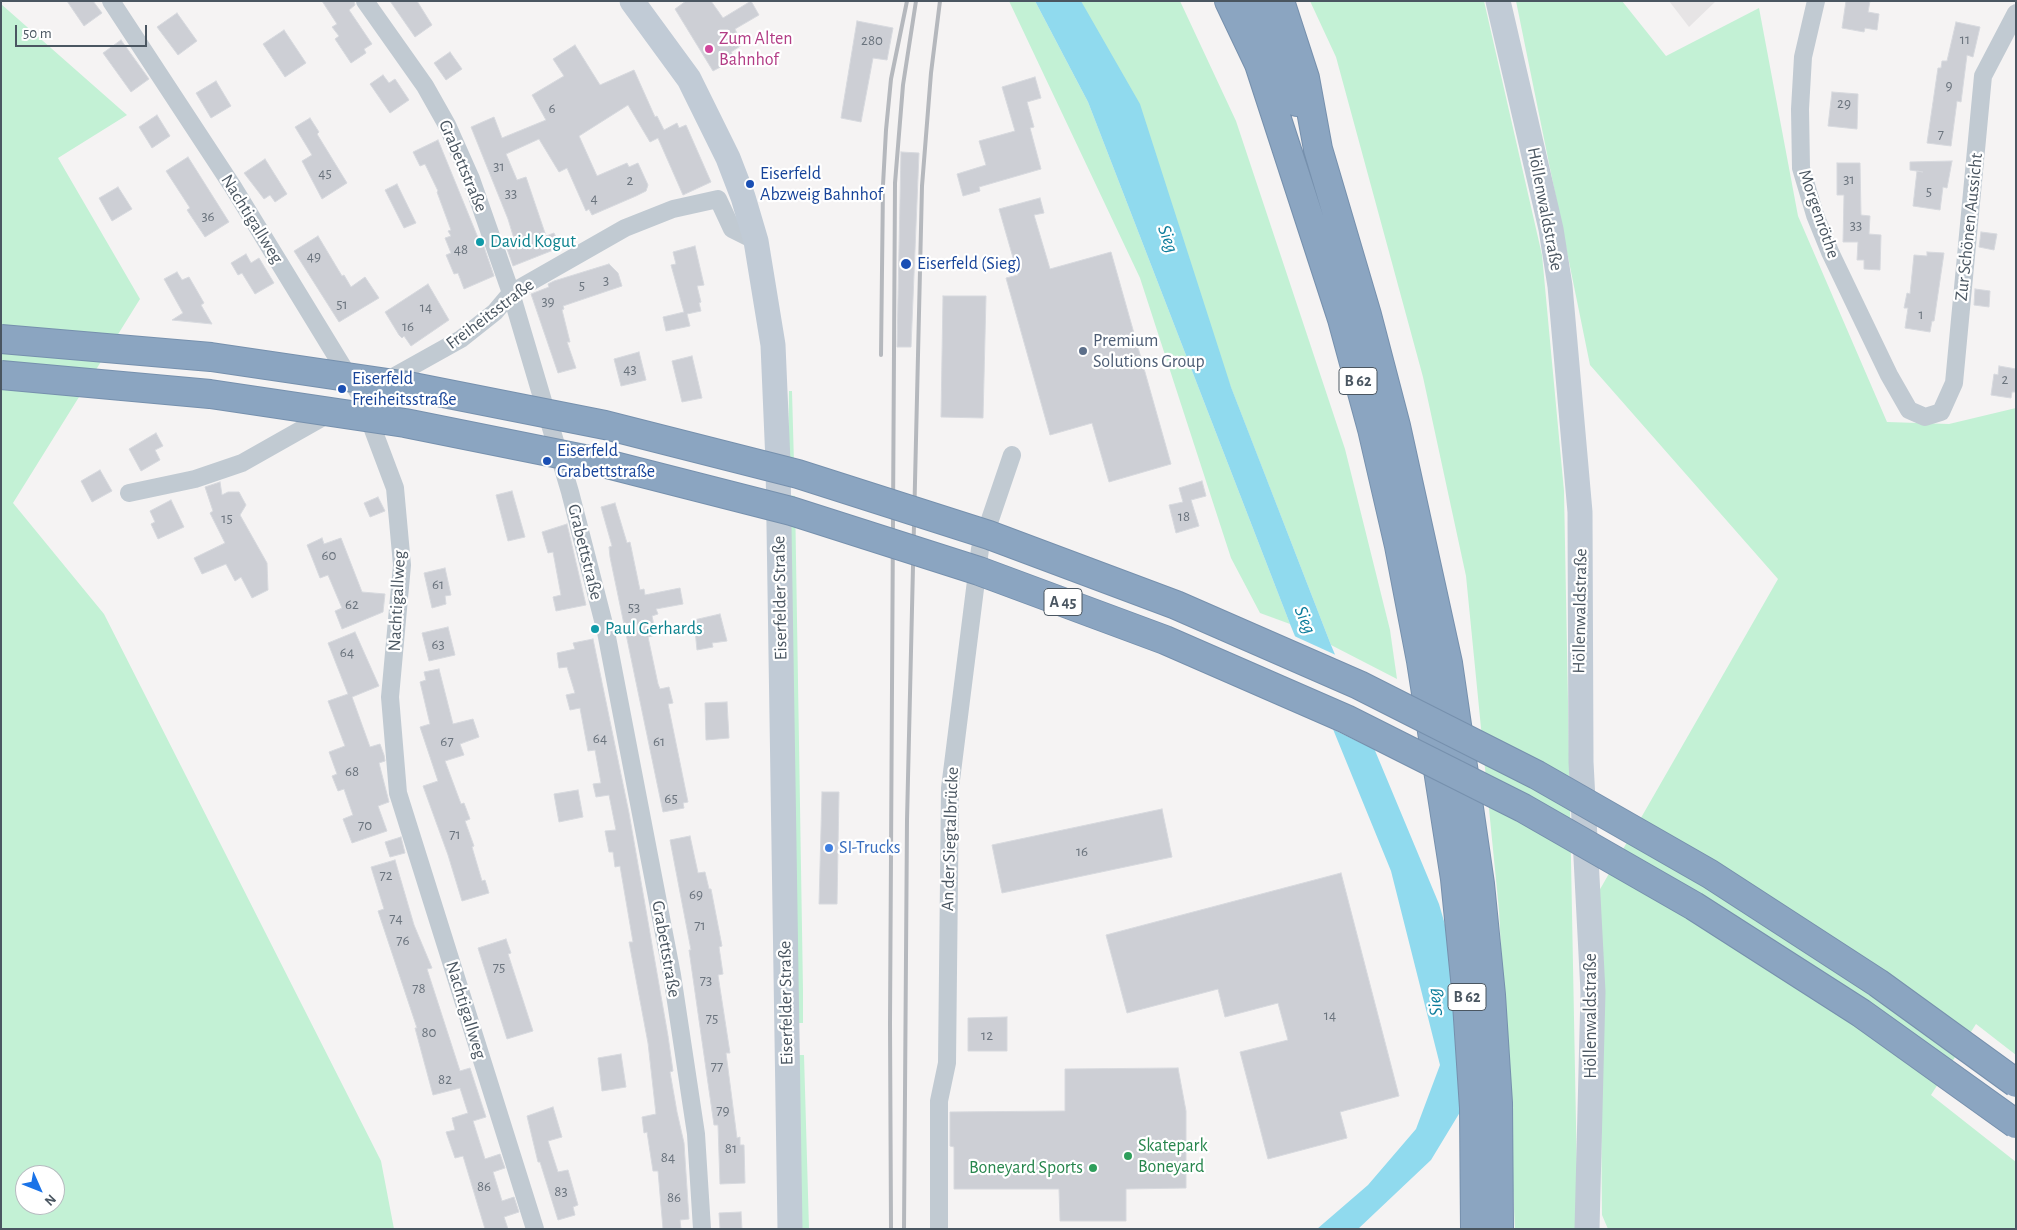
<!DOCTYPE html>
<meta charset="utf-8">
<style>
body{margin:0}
#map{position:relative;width:2017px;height:1230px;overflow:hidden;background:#f5f3f3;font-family:"Alegreya Sans",sans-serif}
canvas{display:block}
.frame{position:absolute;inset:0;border:2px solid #4a5661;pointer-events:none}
.north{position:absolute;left:15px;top:1165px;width:50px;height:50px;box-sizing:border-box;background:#fff;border:1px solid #b7bbc0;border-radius:50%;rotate:134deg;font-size:14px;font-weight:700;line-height:20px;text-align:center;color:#4a5661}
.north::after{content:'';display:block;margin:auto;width:18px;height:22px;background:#1a73e8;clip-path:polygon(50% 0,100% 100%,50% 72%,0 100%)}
.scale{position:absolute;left:15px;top:25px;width:132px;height:22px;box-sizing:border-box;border:2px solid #4a5661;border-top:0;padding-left:6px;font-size:15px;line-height:18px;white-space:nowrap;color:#4a5661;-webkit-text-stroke:4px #fff;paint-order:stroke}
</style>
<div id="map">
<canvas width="2017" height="1230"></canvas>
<div class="frame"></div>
<div class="north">N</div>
<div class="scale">50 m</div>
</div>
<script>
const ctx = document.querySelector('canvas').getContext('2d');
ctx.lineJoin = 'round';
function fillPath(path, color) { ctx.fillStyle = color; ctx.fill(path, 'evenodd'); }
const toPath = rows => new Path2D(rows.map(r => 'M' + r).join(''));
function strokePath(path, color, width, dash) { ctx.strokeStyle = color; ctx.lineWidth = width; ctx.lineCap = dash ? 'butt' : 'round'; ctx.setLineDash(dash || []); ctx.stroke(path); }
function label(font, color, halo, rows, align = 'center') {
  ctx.font = font + ' "Alegreya Sans",sans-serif'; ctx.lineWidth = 4.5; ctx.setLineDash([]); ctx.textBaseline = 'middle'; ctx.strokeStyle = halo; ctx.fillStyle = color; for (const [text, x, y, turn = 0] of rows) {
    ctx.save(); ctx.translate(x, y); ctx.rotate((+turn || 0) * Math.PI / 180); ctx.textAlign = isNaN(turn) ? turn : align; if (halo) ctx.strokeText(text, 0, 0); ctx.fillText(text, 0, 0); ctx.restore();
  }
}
const education = toPath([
 [1669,1,1716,1,1689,27]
]);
const green = toPath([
 [1009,1,1035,1,1088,102,1290,624,1260,613,1231,558,1140,278],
 [1081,1,1180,1,1236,121,1345,449,1390,630,1397,679,1331,645],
 [1310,1,1484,1,1542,255,1564,491,1578,1229,1515,1229,1499,910,1466,576,1423,377,1336,57],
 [1516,1,1622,1,1666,56,1759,8,1798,216,1887,422,1949,424,2016,408,2016,1055,1976,1024,1931,1095,2016,1162,2016,1229,1608,1229,1602,1215,1599,891,1778,579,1590,365],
 [1,4,127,115,58,158,140,299,13,503,104,614,381,1161,394,1229,1,1229],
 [25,1175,55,1175,55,1205,25,1205],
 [789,391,792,391,794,464,788,464],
 [788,495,795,496,803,991,803,1023,798,1023],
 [798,1055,804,1055,809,1229,802,1229]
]);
const water = toPath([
 [1035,1,1081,1,1140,104,1231,387,1331,645,1439,904,1466,997,1471,1094,1431,1160,1358,1229,1317,1229,1368,1185,1416,1129,1440,1065,1391,871,1290,624,1088,102]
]);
const pier = toPath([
 [1292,635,1338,656,1378,751,1330,728]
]);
const building = toPath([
 [67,1,93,1,102,13,84,26,67,1],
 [322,1,354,1,355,5,349,10,372,44,364,49,366,53,351,63,335,39,339,36,332,27,337,24,322,1],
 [390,1,417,1,432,25,415,37,390,1],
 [686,1,711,1,723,18,751,1,759,15,735,29,742,45,731,52,735,59,713,71,675,9,686,1],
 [1846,1,1870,1,1868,12,1879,14,1877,30,1865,28,1864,32,1842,28,1846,1],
 [177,13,197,41,178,55,157,27,177,13],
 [857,21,893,28,887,60,873,58,861,122,841,118,857,21],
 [1956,22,1980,27,1973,57,1967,55,1961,102,1957,101,1951,146,1927,143,1938,68,1941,68,1942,61,1947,61,1956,22],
 [284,30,306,63,285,77,263,44,284,30],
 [121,40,149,79,131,92,103,53,121,40],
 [575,45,600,85,634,70,655,117,657,116,664,130,677,123,679,128,686,125,711,182,683,195,658,138,650,142,628,105,579,136,597,176,627,163,629,167,638,163,648,185,646,191,636,196,592,215,589,209,586,211,567,168,559,172,539,139,506,154,517,180,526,177,546,236,554,233,561,247,513,266,506,246,515,242,508,219,471,127,494,117,502,138,546,120,532,95,564,76,553,59,575,45],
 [450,52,462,69,446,80,434,63,450,52],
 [383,75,389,83,395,79,409,100,390,113,370,84,383,75],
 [1035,77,1041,98,1027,102,1034,127,1030,128,1041,169,979,187,980,191,963,196,957,174,986,165,979,141,1015,131,1002,87,1035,77],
 [216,81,231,106,211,118,196,93,216,81],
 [1832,92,1858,94,1857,129,1828,126,1832,92],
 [157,115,170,136,152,148,139,127,157,115],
 [310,118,319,132,317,134,347,183,322,199,302,161,312,155,295,127,310,118],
 [438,140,481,245,483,244,494,276,464,289,458,273,454,274,446,255,451,253,445,238,451,236,448,231,451,230,437,192,438,191,425,164,420,166,413,152,438,140],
 [901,152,919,153,911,347,897,347,901,152],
 [188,157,229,222,205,237,187,210,190,208,166,171,188,157],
 [265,159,287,194,275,202,270,195,264,199,244,173,265,159],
 [1952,161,1947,188,1943,187,1940,210,1913,206,1917,171,1923,172,1910,170,1910,162,1952,161],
 [1837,163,1860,163,1861,215,1870,216,1869,234,1881,235,1880,270,1864,269,1864,260,1857,260,1858,242,1843,242,1844,195,1837,195,1837,163],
 [397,184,416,223,404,228,385,190,397,184],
 [118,187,132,209,112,221,99,198,118,187],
 [1040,198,1044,213,1034,215,1050,269,1111,252,1171,464,1109,482,1092,423,1050,435,1006,278,1018,275,999,209,1040,198],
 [1981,232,1997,234,1994,250,1979,247,1981,232],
 [318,236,342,276,344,275,351,287,365,277,379,298,339,322,294,251,318,236],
 [695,246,704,285,697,286,701,302,699,303,701,311,687,314,690,326,666,331,663,317,684,312,671,265,676,264,673,252,695,246],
 [1927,252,1944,253,1934,321,1932,321,1930,332,1905,328,1908,308,1904,308,1907,293,1910,294,1914,255,1927,256,1927,252],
 [246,254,251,263,259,258,274,283,255,294,242,273,238,275,231,263,246,254],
 [609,264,618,273,622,286,563,306,564,309,562,310,570,342,567,342,576,368,558,373,531,294,549,287,548,284,554,281,609,264],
 [177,272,182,280,189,277,204,303,201,305,212,324,172,320,183,313,164,279,177,272],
 [428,284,449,320,411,346,404,336,402,338,399,335,385,312,428,284],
 [1975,289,1990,291,1989,307,1974,305,1975,289],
 [943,296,986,296,983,418,941,417,943,296],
 [639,352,646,380,621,386,614,359,639,352],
 [692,356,702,398,682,402,672,361,692,356],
 [1999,366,2016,369,2016,392,2012,392,2011,398,1991,395,1994,374,1998,375,1999,366],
 [156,433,163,446,155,450,160,460,141,471,129,449,156,433],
 [100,470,112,491,92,502,81,481,100,470],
 [1202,481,1206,496,1191,500,1199,526,1176,533,1169,505,1183,502,1179,488,1202,481],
 [220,482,222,495,228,492,239,492,246,505,240,515,267,563,268,590,252,598,241,577,235,581,226,564,202,574,194,558,225,543,210,513,213,511,205,487,220,482],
 [512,491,525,537,508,541,496,495,512,491],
 [378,497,385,511,370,517,364,503,378,497],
 [171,500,184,527,158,539,151,524,155,522,150,511,171,500],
 [615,503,627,543,630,542,640,590,644,589,645,595,680,588,683,604,656,609,658,614,652,616,656,635,648,637,658,684,660,689,669,687,673,703,668,704,688,802,683,803,684,808,663,812,610,557,609,547,612,546,601,507,615,503],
 [567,524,586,605,556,611,553,597,561,595,553,552,548,553,542,532,567,524],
 [322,538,324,544,341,538,362,592,385,594,383,612,342,629,335,611,342,608,328,575,320,578,307,545,322,538],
 [445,568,451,595,445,596,446,604,432,608,424,573,445,568],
 [720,614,727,641,712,643,713,647,697,650,694,620,720,614],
 [448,627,455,655,429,661,422,633,448,627],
 [355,632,379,686,352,697,370,747,380,744,384,755,385,761,379,763,389,802,378,806,387,831,352,843,343,819,353,815,344,789,338,791,332,776,337,774,329,752,345,746,328,701,348,694,328,643,355,632],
 [593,639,629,813,668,1036,673,1071,670,1072,677,1112,684,1143,689,1219,680,1220,681,1229,663,1229,658,1171,653,1171,647,1132,644,1133,642,1117,656,1114,648,1043,629,942,633,942,620,866,615,867,613,852,609,852,605,831,616,830,609,795,596,797,593,784,601,783,595,750,588,751,580,708,570,710,566,695,575,693,567,667,559,668,557,653,575,649,573,643,593,639],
 [439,669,453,724,473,719,479,737,460,744,464,755,445,761,461,804,464,803,470,819,465,821,474,846,472,847,482,881,485,880,489,893,462,901,448,855,423,786,438,781,420,727,430,724,420,682,426,680,424,672,439,669],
 [727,702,729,738,706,740,705,703,727,702],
 [578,790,583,817,559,822,554,794,578,790],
 [822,792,839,792,837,904,819,904,822,792],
 [1162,809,1172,857,1002,893,992,845,1162,809],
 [690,836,698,873,705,872,709,889,711,889,722,946,719,947,723,974,718,975,730,1053,726,1053,737,1138,740,1137,740,1145,744,1145,745,1183,720,1184,718,1125,714,1125,689,950,691,950,670,840,690,836],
 [401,837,405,853,390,857,385,842,401,837],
 [395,860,414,925,432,968,427,969,460,1071,470,1068,486,1117,473,1121,485,1159,500,1154,505,1168,493,1172,502,1201,514,1197,519,1212,504,1217,508,1229,485,1229,463,1156,455,1158,446,1132,455,1130,452,1118,468,1113,460,1088,433,1095,415,1028,417,1028,378,911,384,909,371,867,395,860],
 [1341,873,1399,1096,1340,1112,1347,1138,1268,1159,1240,1052,1288,1040,1278,1003,1225,1017,1218,989,1127,1013,1106,935,1341,873],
 [506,939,511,953,508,954,533,1031,507,1039,478,948,506,939],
 [1007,1017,1007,1051,968,1051,968,1018,1007,1017],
 [621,1054,626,1087,602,1091,598,1058,621,1054],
 [1178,1068,1186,1111,1186,1188,1126,1189,1126,1221,1060,1221,1059,1189,954,1189,954,1147,950,1146,950,1112,1065,1111,1065,1069,1178,1068],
 [553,1107,562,1137,548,1141,558,1172,568,1170,578,1205,573,1207,575,1215,558,1220,540,1162,538,1162,527,1116,553,1107],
 [741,1212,742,1229,720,1229,719,1213,741,1212]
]);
const street = toPath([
 [111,1,233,187,360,395,395,488,402,565,390,697,398,793,535,1229],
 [365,1,425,86,447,125,471,179,511,293,570,492,606,632,672,975,696,1134,702,1229],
 [1816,1,1803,57,1800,109,1801,168,1815,215,1830,252,1889,375,1909,410,1925,417,1941,412,1954,383,1983,76,2016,13],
 [384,382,461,339,495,312,511,293,625,228,673,209,718,199,732,229,756,241],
 [129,493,195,479,242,463,334,411],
 [939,1229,939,1101,947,1063,950,788,980,549,1012,455]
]);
const secondary = toPath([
 [632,1,689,79,728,158,743,197,756,241,773,345,778,462,790,1229],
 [1498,1,1551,229,1560,286,1580,512,1581,762,1593,992,1587,1229]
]);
const highway = toPath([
 [1229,1,1259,64,1342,319,1372,429,1399,546,1421,661,1455,879,1466,989,1474,1108,1475,1229],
 [1252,1,1297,102],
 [1280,1,1305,78,1318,149,1367,315,1396,426,1448,663,1480,884,1491,995,1498,1103,1499,1229]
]);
const rail = toPath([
 [881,355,883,185,886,130,891,79,907,1],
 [891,1229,890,1023,895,183,903,85,916,1],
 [904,1229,907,820,922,186,931,73,940,1]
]);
const highwayBridge = toPath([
 [1,339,211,357,408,386,605,425,798,474,989,535,1176,605,1359,685,1537,775,1710,874,1878,983,2016,1083],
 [1,375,210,394,405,423,599,462,791,511,979,571,1165,640,1346,719,1523,808,1694,906,1861,1013,2016,1124]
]);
const markers = [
 [709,49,5,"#d1479c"],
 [750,184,5,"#1a4fb4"],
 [480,242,5,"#0f9aa8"],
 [906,264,6,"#1a4fb4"],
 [1083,351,5,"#5c6f8a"],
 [342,389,5,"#1a4fb4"],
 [547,461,5,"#1a4fb4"],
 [595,629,5,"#0f9aa8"],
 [829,848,5,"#3f7fe0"],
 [1128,1156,5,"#2e9e5b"],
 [1093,1168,5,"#2e9e5b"]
];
const numberNames = [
 ["11",1965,39],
 ["280",872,40],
 ["9",1949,85],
 ["29",1844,103],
 ["6",552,108],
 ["7",1941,134],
 ["31",499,166],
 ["45",325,173],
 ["31",1849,179],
 ["2",630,180],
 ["5",1929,191],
 ["33",511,193],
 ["4",594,198],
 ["36",208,216],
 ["33",1856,225],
 ["48",461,249],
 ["49",314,256],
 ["3",606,280],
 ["5",582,285],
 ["39",548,301],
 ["51",342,304],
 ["14",426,307],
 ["1",1921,314],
 ["16",408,326],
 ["43",630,369],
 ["2",2005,379],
 ["18",1184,516],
 ["15",227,518],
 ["60",329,555],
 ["61",438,584],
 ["62",352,604],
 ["53",634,607],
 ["63",438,644],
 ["64",347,652],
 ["64",600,738],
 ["67",447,741],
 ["61",659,741],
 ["68",352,771],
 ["65",671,798],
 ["70",365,825],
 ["71",455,834],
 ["16",1082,851],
 ["72",386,875],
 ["69",696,894],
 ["74",396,918],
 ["71",700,925],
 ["76",403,940],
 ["75",499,967],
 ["73",706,980],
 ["78",419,988],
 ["14",1330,1015],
 ["75",712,1018],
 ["80",429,1032],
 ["12",987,1035],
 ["77",717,1066],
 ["82",445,1079],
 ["79",723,1110],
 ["81",731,1148],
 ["84",668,1157],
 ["86",484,1186],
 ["83",561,1191],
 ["86",674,1197]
];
const shields = [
 [1358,381,38],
 [1063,602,38],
 [1467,997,38]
];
const shieldNames = [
 ["B 62",1358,381],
 ["A 45",1063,602],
 ["B 62",1467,997]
];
const hotelNames = [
 ["Zum Alten",719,39],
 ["Bahnhof",719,60]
];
const streetNames = [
 ["Grabettstraße",463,166,67],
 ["Höllenwaldstraße",1545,209,79],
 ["Morgenröthe",1819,214,71],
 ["Nachtigallweg",252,219,58],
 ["Zur Schönen Aussicht",1969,227,-84],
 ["Freiheitsstraße",490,314,-37],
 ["Grabettstraße",585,552,76],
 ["Eiserfelder Straße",780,598,-91],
 ["Nachtigallweg",397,601,-87],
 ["Höllenwaldstraße",1580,611,-89],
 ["An der Siegtalbrücke",950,839,-88],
 ["Grabettstraße",666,949,80],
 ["Eiserfelder Straße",786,1003,-91],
 ["Nachtigallweg",466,1010,73],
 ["Höllenwaldstraße",1591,1016,-90]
];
const transitNames = [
 ["Eiserfeld",760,174],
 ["Abzweig Bahnhof",760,195],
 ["Eiserfeld (Sieg)",917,264],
 ["Eiserfeld",352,379],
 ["Freiheitsstraße",352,400],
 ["Eiserfeld",557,451],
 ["Grabettstraße",557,472]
];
const cultureNames = [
 ["David Kogut",490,242],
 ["Paul Gerhards",605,629]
];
const serviceNames = [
 ["Premium",1093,341],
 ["Solutions Group",1093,362]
];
const shopNames = [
 ["SI-Trucks",839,848]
];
const leisureNames = [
 ["Skatepark",1138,1146],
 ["Boneyard",1138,1167],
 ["Boneyard Sports",1083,1168,"right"]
];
const waterNames = [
 ["Sieg",1168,239,70],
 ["Sieg",1305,620,67],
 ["Sieg",1435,1002,-96]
];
fillPath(education, '#e6e4e5');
fillPath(green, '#c3f1d5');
fillPath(water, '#90daee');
fillPath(pier, '#f5f3f3');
fillPath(building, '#cdcfd5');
strokePath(building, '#d7d9de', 1);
strokePath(highway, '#7690ad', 30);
strokePath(street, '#c1cad2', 18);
strokePath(secondary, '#c1cbd6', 25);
strokePath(highway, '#8ba5c1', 28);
strokePath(rail, '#b5b8bd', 4);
strokePath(highwayBridge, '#7690ad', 30, []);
strokePath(highwayBridge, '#8ba5c1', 28);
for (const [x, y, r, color] of markers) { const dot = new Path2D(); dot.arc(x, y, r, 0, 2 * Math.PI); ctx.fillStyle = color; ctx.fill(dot); strokePath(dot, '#fff', 2); }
label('15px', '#6b747e', null, numberNames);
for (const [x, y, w] of shields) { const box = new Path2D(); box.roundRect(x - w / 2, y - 13.5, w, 27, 4); ctx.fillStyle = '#fff'; ctx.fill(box); strokePath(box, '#4a5661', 1); }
label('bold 16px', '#4a5661', null, shieldNames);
label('18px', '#b23c85', '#fff', hotelNames, 'left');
label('18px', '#4a5661', '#fff', streetNames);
label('18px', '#164399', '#fff', transitNames, 'left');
label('18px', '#0d838f', '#fff', cultureNames, 'left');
label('18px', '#4e5e75', '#fff', serviceNames, 'left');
label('18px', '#366cbe', '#fff', shopNames, 'left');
label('18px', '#27864d', '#fff', leisureNames, 'left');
label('italic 19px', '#0c7c9b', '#fff', waterNames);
</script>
